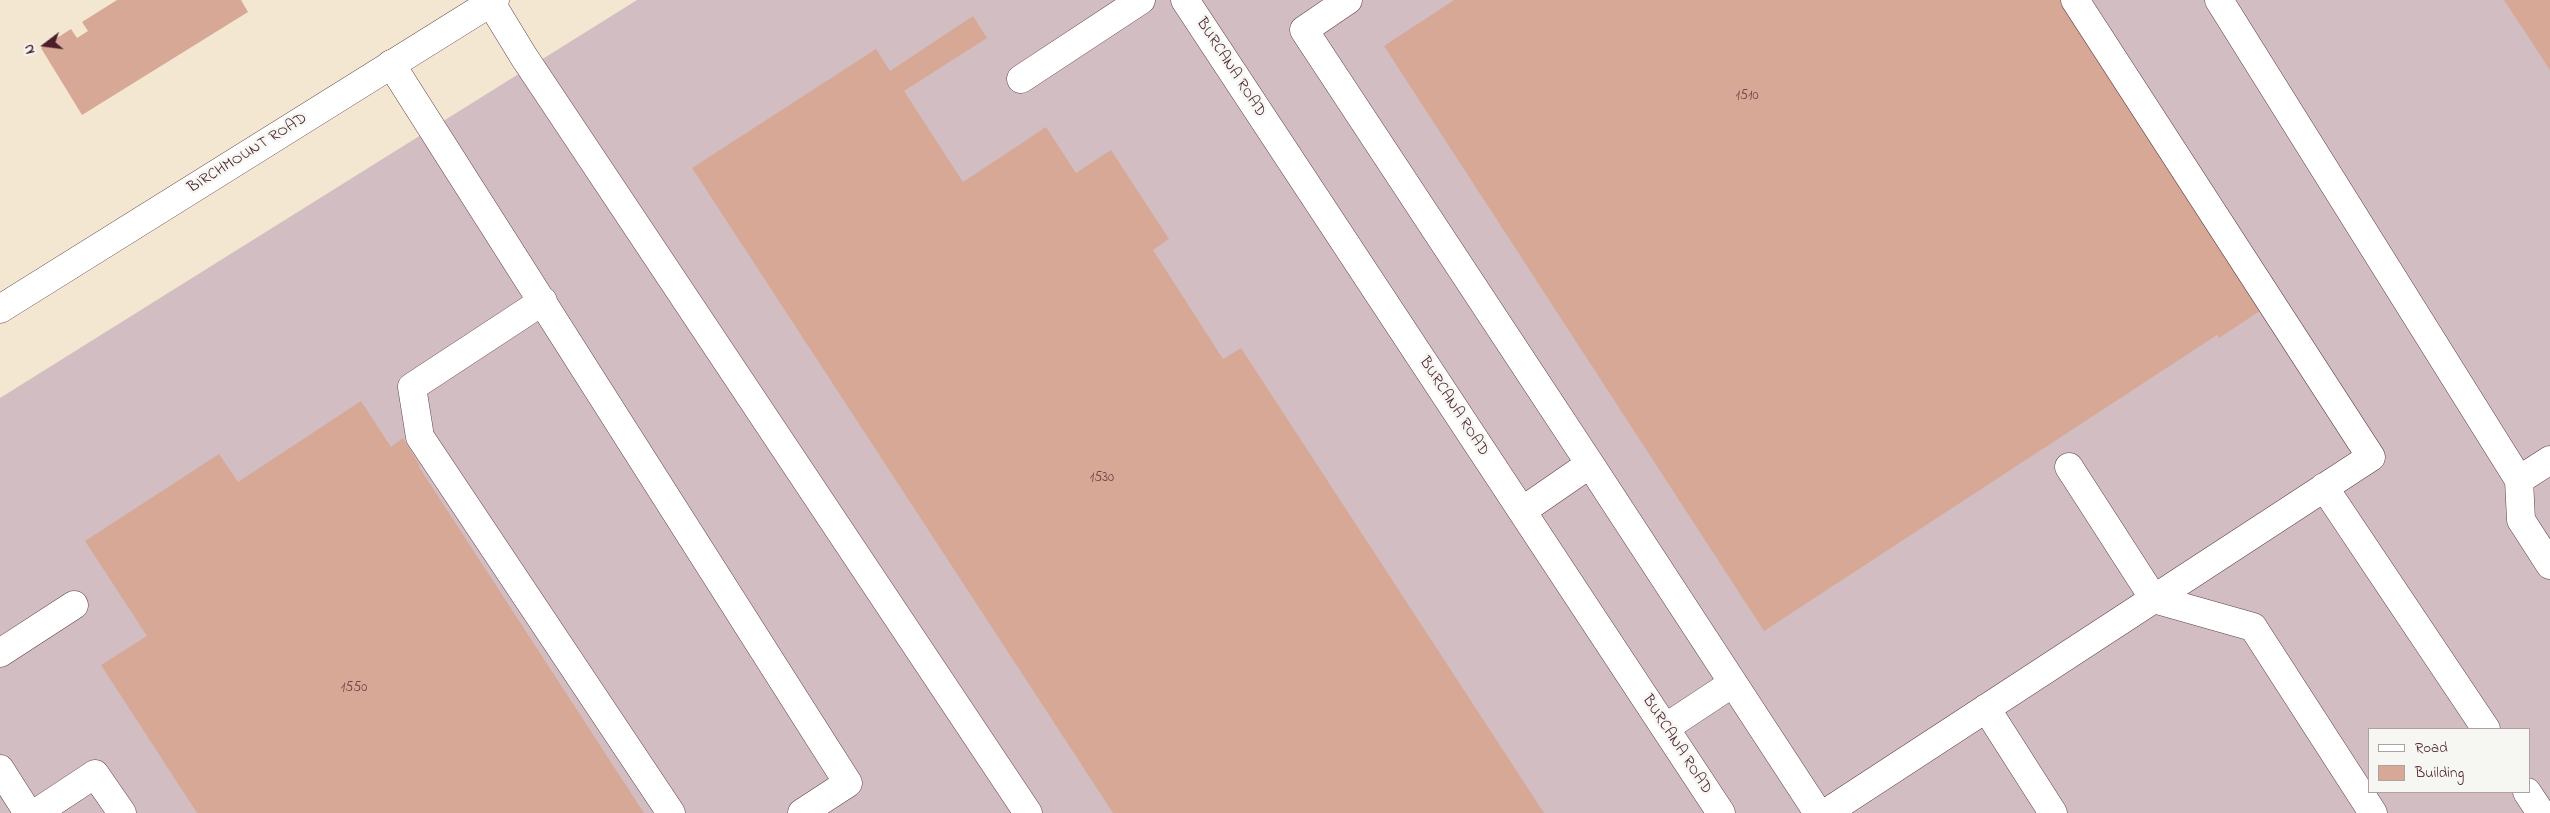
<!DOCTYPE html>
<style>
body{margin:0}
#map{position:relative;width:2550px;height:813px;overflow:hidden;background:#f3e7d2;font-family:"Indie Flower",sans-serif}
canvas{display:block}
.legend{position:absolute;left:2368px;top:728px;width:162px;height:65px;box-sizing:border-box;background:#f6f6f2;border:1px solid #b1a0a2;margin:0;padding:6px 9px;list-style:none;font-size:15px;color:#4a1f2b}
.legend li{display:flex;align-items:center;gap:10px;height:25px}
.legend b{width:25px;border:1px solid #b1a0a2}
.north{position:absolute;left:20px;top:20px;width:50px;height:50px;-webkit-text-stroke:4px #f6f6f2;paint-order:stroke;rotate:255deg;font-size:14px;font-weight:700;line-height:20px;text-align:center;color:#4a1f2b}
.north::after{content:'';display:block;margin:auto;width:18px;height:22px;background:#4a1f2b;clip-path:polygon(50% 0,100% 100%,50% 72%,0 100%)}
</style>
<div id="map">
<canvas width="2550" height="813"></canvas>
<ul class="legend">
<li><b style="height:6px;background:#fff"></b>Road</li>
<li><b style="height:14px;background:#d7a895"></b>Building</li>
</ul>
<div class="north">N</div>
</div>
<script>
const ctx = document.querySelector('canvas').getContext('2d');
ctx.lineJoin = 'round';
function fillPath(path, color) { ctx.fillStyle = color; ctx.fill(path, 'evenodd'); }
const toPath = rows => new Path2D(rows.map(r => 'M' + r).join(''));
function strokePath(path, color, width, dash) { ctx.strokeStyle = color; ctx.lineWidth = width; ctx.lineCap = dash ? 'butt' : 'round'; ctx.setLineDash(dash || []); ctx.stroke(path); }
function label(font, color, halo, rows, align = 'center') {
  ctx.font = font + ' "Indie Flower",sans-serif'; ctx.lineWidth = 5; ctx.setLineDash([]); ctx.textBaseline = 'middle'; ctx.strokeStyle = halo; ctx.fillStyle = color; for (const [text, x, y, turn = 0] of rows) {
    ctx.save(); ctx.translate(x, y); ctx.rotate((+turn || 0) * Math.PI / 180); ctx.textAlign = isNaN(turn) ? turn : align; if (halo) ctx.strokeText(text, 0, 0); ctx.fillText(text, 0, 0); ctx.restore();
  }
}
const industrial = toPath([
 [637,0,2550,0,2550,813,0,813,0,398],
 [2369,729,2529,729,2529,792,2369,792]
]);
const building = toPath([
 [117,0,241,0,248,12,82,115,41,48,71,29,77,38,88,31,82,22],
 [1454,0,2065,0,2266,307,2219,338,2217,335,1764,631,1384,46],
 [2504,0,2550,0,2550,70],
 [973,16,987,38,904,91,963,182,1046,127,1076,173,1111,150,1169,239,1153,250,1223,359,1241,348,1544,813,1113,813,692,168,876,49,890,71],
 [361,401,391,447,403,438,420,466,419,467,644,813,197,813,101,665,147,636,85,541,219,454,238,482]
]);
const minor = toPath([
 [1185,0,1721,813],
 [1348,0,1304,30,1590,464],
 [2219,0,2519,480,2550,460],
 [491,3,524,57,1028,813],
 [391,64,848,783,802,813],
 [1021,79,1141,0],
 [543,301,412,387,420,437,671,813],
 [2069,467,2154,599,2253,627,2373,813],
 [2519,480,2521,520,2550,565],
 [2324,487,2486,729],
 [1522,511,1590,464,1818,813],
 [0,653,74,605],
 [1986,708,2053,813],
 [1665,728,1733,683],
 [0,769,28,813],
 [2527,792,2541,813],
 [36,813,95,774,122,813],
 [1826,813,2371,457,2075,0]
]);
const major = toPath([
 [0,309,495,0]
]);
const numberNames = [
 ["1510",1747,97],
 ["1530",1102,479],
 ["1550",354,689]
];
const streetNames = [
 ["BURCANA ROAD",1230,68,57],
 ["BIRCHMOUNT ROAD",248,154,-32],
 ["BURCANA ROAD",1453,407,57],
 ["BURCANA ROAD",1676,745,57]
];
fillPath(industrial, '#d2bec2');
fillPath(building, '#d7a895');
strokePath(minor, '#633d44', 29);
strokePath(major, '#633d44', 29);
strokePath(minor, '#fff', 28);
strokePath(major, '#fff', 28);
label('14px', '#6d4146', null, numberNames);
label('16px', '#4a1f2b', '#f6f6f2', streetNames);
</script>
